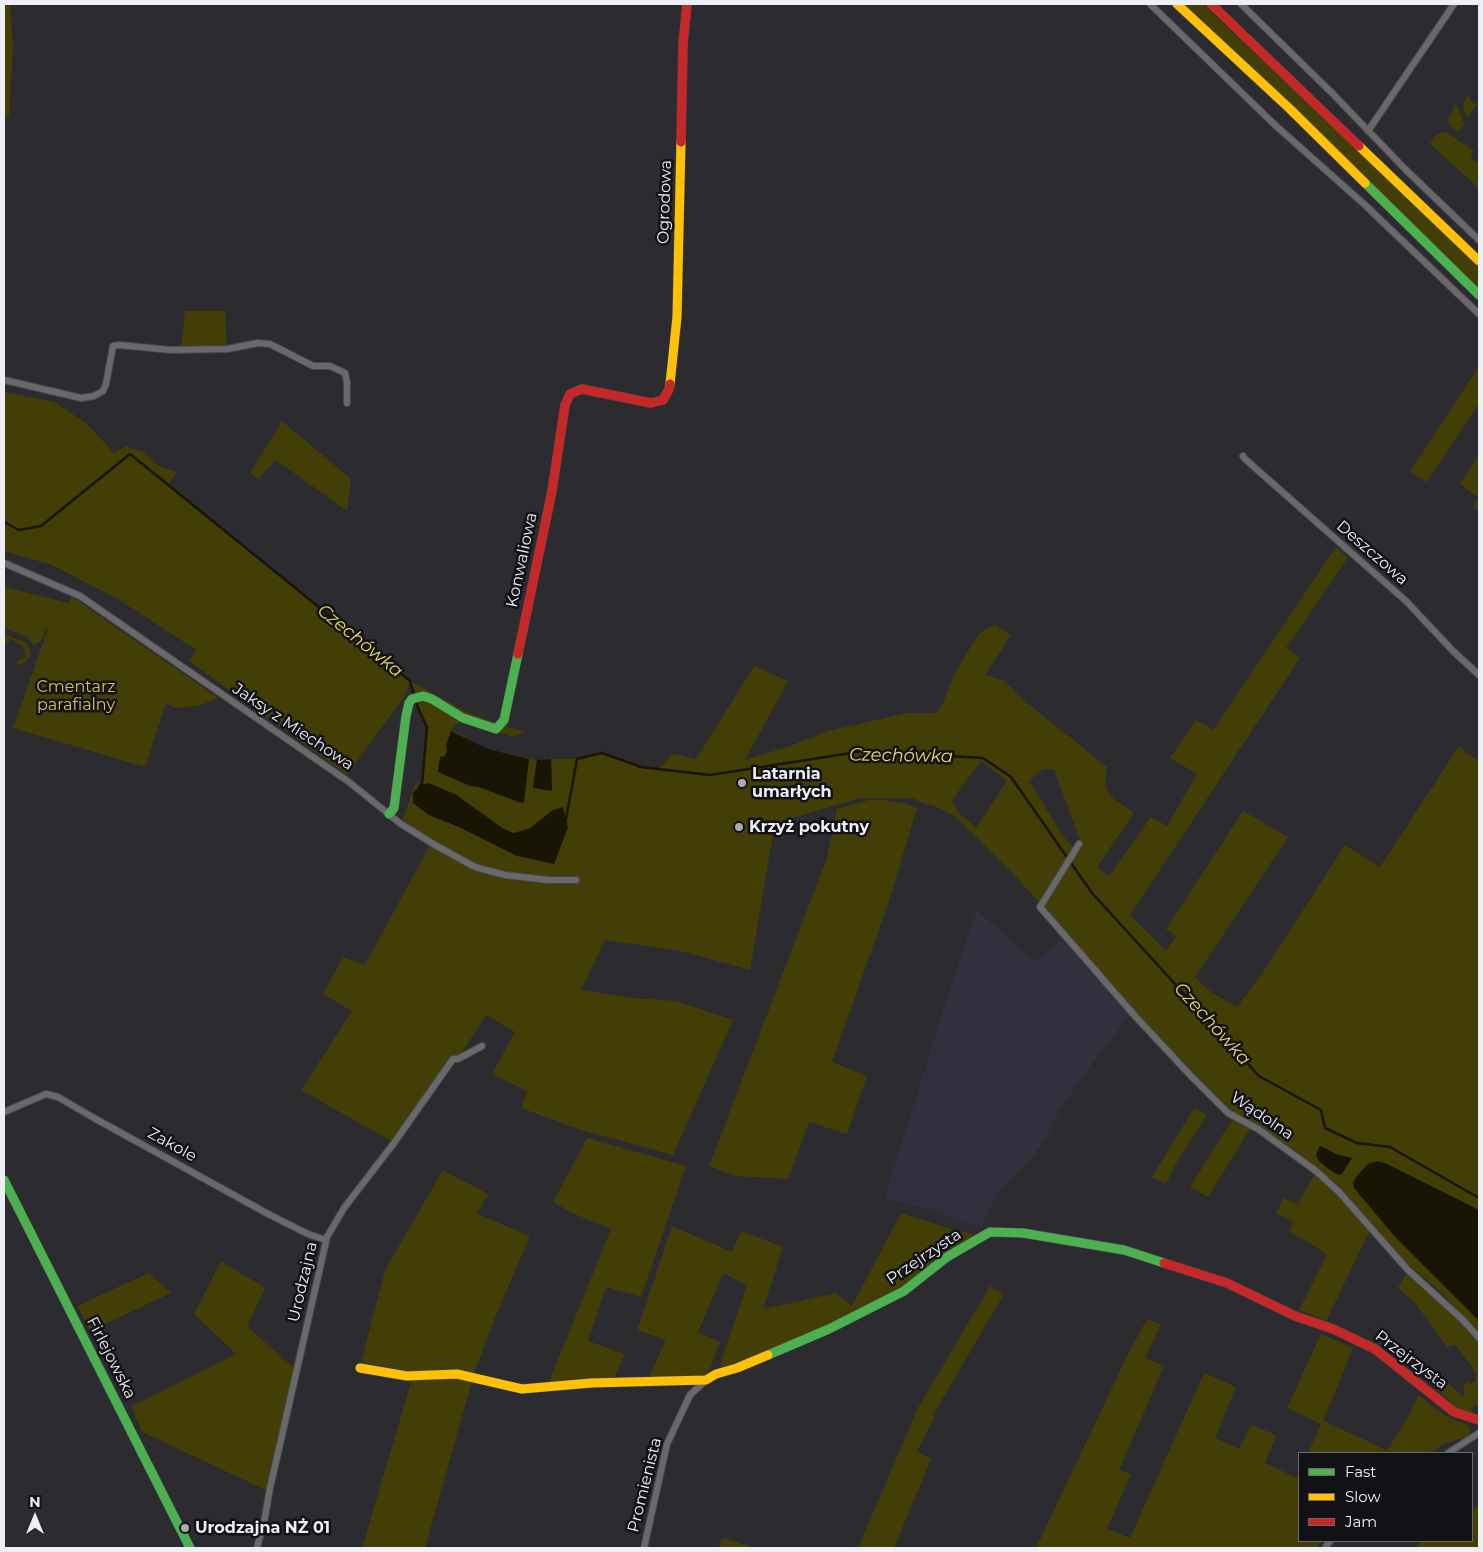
<!DOCTYPE html>
<meta charset="utf-8">
<style>
body{margin:0}
#map{position:relative;width:1483px;height:1552px;overflow:hidden;background:#2b2b30;font-family:Montserrat,sans-serif}
canvas{display:block}
.frame{position:absolute;inset:0;border:5px solid #eeeef5;pointer-events:none}
.legend{position:absolute;left:1298px;top:1452px;width:175px;height:90px;box-sizing:border-box;background:#121216;border:1px solid #6a6a6f;margin:0;padding:6px 9px;list-style:none;font-size:15px;color:#eeeef5}
.legend li{display:flex;align-items:center;gap:10px;height:25px}
.legend b{width:25px;border:1px solid #6a6a6f}
.north{position:absolute;left:10px;top:1492px;width:50px;height:50px;-webkit-text-stroke:4px #121216;paint-order:stroke;rotate:0deg;font-size:14px;font-weight:700;line-height:20px;text-align:center;color:#eeeef5}
.north::after{content:'';display:block;margin:auto;width:18px;height:22px;background:#eeeef5;clip-path:polygon(50% 0,100% 100%,50% 72%,0 100%)}
</style>
<div id="map">
<canvas width="1483" height="1552"></canvas>
<div class="frame"></div>
<ul class="legend">
<li><b style="height:6px;background:#4caf50"></b>Fast</li>
<li><b style="height:6px;background:#ffc107"></b>Slow</li>
<li><b style="height:6px;background:#c62828"></b>Jam</li>
</ul>
<div class="north">N</div>
</div>
<script>
const ctx = document.querySelector('canvas').getContext('2d');
ctx.lineJoin = 'round';
function fillPath(path, color) { ctx.fillStyle = color; ctx.fill(path, 'evenodd'); }
const toPath = rows => new Path2D(rows.map(r => 'M' + r).join(''));
function strokePath(path, color, width, dash) { ctx.strokeStyle = color; ctx.lineWidth = width; ctx.lineCap = dash ? 'butt' : 'round'; ctx.setLineDash(dash || []); ctx.stroke(path); }
function label(font, color, halo, rows, align = 'center') {
  ctx.font = font + ' Montserrat,sans-serif'; ctx.lineWidth = 5; ctx.setLineDash([]); ctx.textBaseline = 'middle'; ctx.strokeStyle = halo; ctx.fillStyle = color; for (const [text, x, y, turn = 0] of rows) {
    ctx.save(); ctx.translate(x, y); ctx.rotate((+turn || 0) * Math.PI / 180); ctx.textAlign = isNaN(turn) ? turn : align; if (halo) ctx.strokeText(text, 0, 0); ctx.fillText(text, 0, 0); ctx.restore();
  }
}
const built = toPath([
 [977,910,1034,962,1061,939,1130,1015,1091,1065,1061,1108,1048,1134,1034,1155,997,1193,982,1226,966,1224,926,1208,884,1199,947,998]
]);
const green = toPath([
 [4,4,10,4,13,46,9,117,4,116],
 [1185,4,1203,4,1479,267,1479,289],
 [1468,94,1471,102,1477,104,1467,119,1463,105],
 [1456,103,1464,124,1458,132,1451,127,1448,119],
 [1446,132,1474,151,1470,158,1479,164,1479,188,1430,144,1434,137,1439,133],
 [185,311,225,311,227,349,181,349],
 [1479,366,1479,403,1427,482,1410,472],
 [4,392,55,402,87,424,114,453,126,446,144,452,158,466,177,472,168,485,410,681,465,711,501,725,526,732,512,737,485,726,459,722,451,730,488,749,537,760,533,787,552,790,551,759,577,759,602,753,641,767,658,769,673,754,696,759,754,666,788,681,745,760,790,746,828,731,907,713,936,713,943,703,953,677,970,648,981,632,995,625,1011,635,985,675,1003,680,1027,703,1107,767,1105,784,1108,792,1114,799,1134,813,1097,867,1109,876,1151,817,1167,826,1197,774,1170,758,1196,720,1213,730,1336,547,1348,558,1286,648,1300,658,1130,915,1166,951,1176,936,1166,929,1243,811,1288,837,1195,977,1211,992,1237,1007,1263,972,1345,845,1380,867,1459,746,1479,762,1479,1333,1441,1292,1407,1263,1338,1185,1300,1154,1260,1126,1227,1109,1135,1016,1097,968,1017,878,956,817,930,804,928,805,915,799,902,798,860,798,775,823,750,970,681,951,605,940,581,990,633,998,676,1001,733,1020,673,1155,578,1129,521,1108,527,1091,492,1074,515,1032,486,1015,458,1059,394,1143,301,1090,352,1011,323,994,343,957,365,965,431,843,401,824,416,782,422,785,427,727,418,708,410,682,406,694,347,775,189,661,196,650,118,599,52,565,4,551],
 [981,761,1007,781,976,828,957,811,952,800],
 [1043,769,1054,769,1081,843,1077,852,1064,837,1029,781],
 [1321,1146,1336,1155,1351,1158,1342,1174],
 [282,421,351,479,347,511,276,460,258,479,250,473],
 [1479,455,1479,511,1473,507,1479,498,1460,484],
 [4,587,69,603,71,596,218,698,199,706,174,708,166,703,145,767,13,728,48,629,46,629,42,640,34,645,27,637,4,628],
 [4,634,25,642,29,647,31,654,25,663,17,665,17,661,23,659,26,656,24,647,10,639,10,643,4,643],
 [869,800,885,800,905,804,917,808,889,901,832,1062,867,1076,847,1134,809,1122,788,1179,735,1176,709,1166,827,858,837,809],
 [1194,1108,1207,1115,1177,1162,1166,1184,1152,1177],
 [1232,1120,1250,1129,1208,1197,1190,1187],
 [587,1138,686,1166,641,1297,606,1287,588,1341,625,1354,614,1378,548,1384,611,1229,570,1212,553,1202],
 [443,1170,488,1194,477,1214,530,1236,495,1318,474,1373,458,1370,414,1372,361,1362,385,1270],
 [1316,1171,1371,1228,1326,1321,1299,1310,1327,1254,1290,1232,1293,1221,1276,1214,1283,1198,1298,1204],
 [901,1213,958,1231,977,1235,900,1289,827,1327,736,1365,721,1369,721,1361,747,1285,723,1273,698,1332,720,1342,709,1372,703,1377,649,1377,666,1340,637,1330,672,1226,732,1252,741,1231,783,1247,763,1309,836,1293,852,1306],
 [221,1261,265,1288,247,1326,296,1370,266,1490,142,1432,131,1406,236,1354,194,1314],
 [1408,1270,1475,1333,1479,1344,1479,1396,1478,1407,1475,1405,1471,1409,1475,1412,1468,1412,1456,1407,1436,1389,1440,1384,1447,1382,1463,1397,1465,1391,1463,1385,1469,1381,1471,1384,1476,1380,1475,1377,1477,1375,1456,1345,1447,1347,1415,1303,1398,1288],
 [149,1273,171,1293,90,1331,77,1306],
 [990,1286,1004,1294,933,1415,935,1416,917,1451,931,1459,894,1548,858,1548,918,1408],
 [1147,1319,1161,1324,1145,1358,1164,1366,1119,1470,1131,1474,1107,1529,1130,1538,1204,1373,1236,1387,1215,1438,1239,1449,1251,1425,1276,1435,1265,1463,1297,1478,1299,1474,1299,1541,1321,1541,1317,1548,1036,1548,1129,1352],
 [1321,1334,1353,1348,1323,1421,1387,1450,1407,1419,1418,1395,1443,1414,1456,1421,1468,1425,1471,1430,1468,1436,1444,1444,1430,1453,1308,1453,1321,1424,1287,1408],
 [459,1377,472,1381,425,1548,362,1548,412,1379],
 [1479,1506,1479,1548,1415,1548,1421,1541,1472,1541,1472,1511],
 [722,1538,739,1543,757,1548,719,1548]
]);
const water = toPath([
 [451,731,488,749,529,759,524,802,521,803,479,787,470,786,438,772,440,757,445,756,447,751,446,745],
 [551,759,552,791,533,788,537,760],
 [428,783,455,794,504,829,514,833,530,828,553,810,563,807,568,827,554,864,517,856,461,828,429,815,413,803,413,793,420,785],
 [1321,1146,1336,1154,1352,1158,1342,1174,1338,1175,1327,1168,1318,1160,1316,1155,1319,1147],
 [1377,1161,1385,1163,1479,1210,1479,1321,1396,1238,1354,1188,1353,1183,1356,1177,1368,1164]
]);
const stream = toPath([
 [4,522,19,530,41,526,130,454,410,681,418,708,427,727,422,785,420,785],
 [564,820,566,819,577,759,602,753,641,767,710,775,864,751,983,758,1011,777,1092,893,1259,1076,1321,1110,1325,1128,1357,1143,1390,1147,1479,1198]
]);
const street = toPath([
 [1150,4,1275,125,1365,205,1479,314],
 [1241,4,1333,94,1406,170,1479,240],
 [1368,131,1454,4],
 [4,380,81,398,94,396,103,391,106,384,113,346,119,345,171,350,227,349,258,343,270,344,313,366,330,366,345,373,347,382,347,403],
 [1243,456,1245,459,1406,601,1453,651,1479,675],
 [4,563,80,596,349,782,401,824,435,845,475,867,505,875,548,880,576,880],
 [1079,844,1040,907,1135,1016,1191,1076,1228,1113,1258,1129,1316,1171,1339,1192,1408,1270,1463,1320,1479,1338],
 [4,1112,46,1094,58,1097,94,1118,270,1215,308,1234,326,1240],
 [1448,1453,1479,1433],
 [257,1548,265,1517,270,1488,327,1237,344,1208,394,1143,453,1059,458,1059,482,1046],
 [644,1548,667,1444,690,1395,706,1380],
 [1325,1548,1330,1541]
]);
const fast = toPath([
 [1365,183,1479,295],
 [389,814,394,808,406,716,409,703,412,699,423,696,432,699,463,718,496,729,504,720,518,654],
 [4,1180,190,1548],
 [768,1355,829,1329,904,1291,947,1257,990,1232,1023,1233,1124,1250,1164,1263]
]);
const slow = toPath([
 [1177,4,1290,109,1365,183],
 [1359,146,1479,261],
 [670,384,677,317,681,142],
 [360,1368,407,1376,457,1374,522,1389,591,1383,706,1380,716,1374,737,1368,768,1355]
]);
const jam = toPath([
 [1211,4,1359,146],
 [681,142,683,44,687,4],
 [518,654,552,491,565,405,570,394,582,389,651,403,663,400,669,389,670,384],
 [1164,1263,1227,1283,1295,1316,1333,1329,1375,1349,1454,1412,1479,1420]
]);
const markers = [
 [742,783,5,"#aaaab0"],
 [739,827,5,"#aaaab0"],
 [185,1528,5,"#aaaab0"]
];
const streetNames = [
 ["Ogrodowa",665,202,-88],
 ["Deszczowa",1372,553,41],
 ["Konwaliowa",522,560,-78],
 ["Jaksy z Miechowa",293,727,34],
 ["Wądolna",1262,1116,34],
 ["Zakole",172,1145,29],
 ["Przejrzysta",924,1257,-34],
 ["Urodzajna",303,1282,-77],
 ["Firlejowska",111,1358,63],
 ["Przejrzysta",1411,1360,37],
 ["Promienista",645,1485,-76]
];
const parkNames = [
 ["Cmentarz",76,687],
 ["parafialny",76,705]
];
const poiNames = [
 ["Latarnia",752,774],
 ["umarłych",752,792],
 ["Krzyż pokutny",749,827],
 ["Urodzajna NŻ 01",195,1528]
];
const waterNames = [
 ["Czechówka",360,641,39],
 ["Czechówka",901,756,1],
 ["Czechówka",1212,1024,48]
];
fillPath(built, '#30303e');
fillPath(green, '#433e06');
fillPath(water, '#191504');
strokePath(stream, '#191504', 2.5);
strokePath(street, '#48484c', 8);
strokePath(fast, '#48484c', 10);
strokePath(slow, '#48484c', 10);
strokePath(jam, '#48484c', 10);
strokePath(street, '#69696c', 6);
strokePath(fast, '#4caf50', 9);
strokePath(slow, '#ffc107', 9);
strokePath(jam, '#c62828', 9);
for (const [x, y, r, color] of markers) { const dot = new Path2D(); dot.arc(x, y, r, 0, 2 * Math.PI); ctx.fillStyle = color; ctx.fill(dot); strokePath(dot, '#121216', 2); }
label('16px', '#eeeef5', '#121216', streetNames);
label('16px', '#d4c748', '#121216', parkNames);
label('bold 16px', '#eeeef5', '#121216', poiNames, 'left');
label('italic 18px', '#e6d95c', '#121216', waterNames);
</script>
